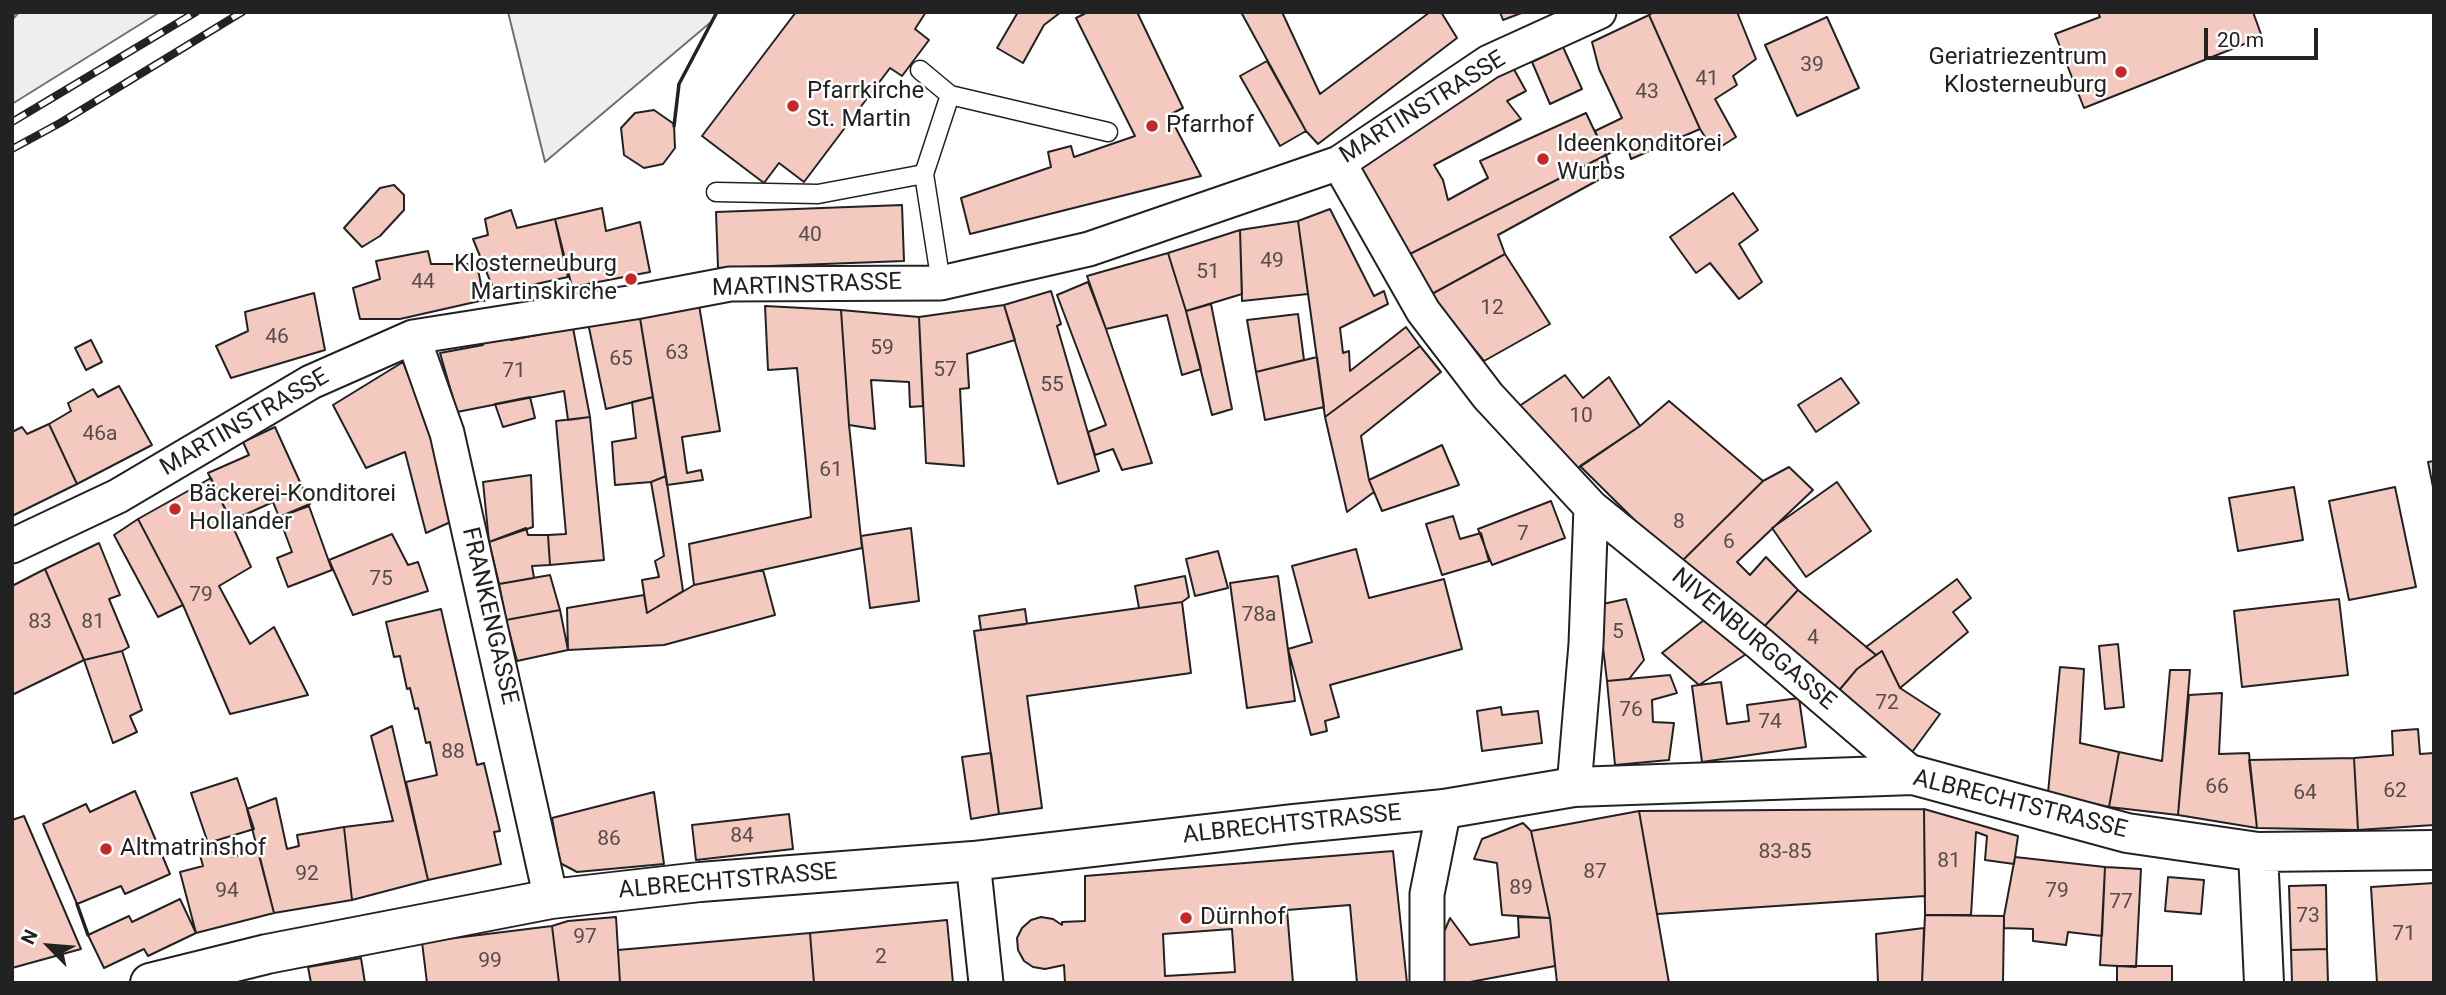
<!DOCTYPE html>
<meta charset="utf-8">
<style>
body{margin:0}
#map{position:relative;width:2446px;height:995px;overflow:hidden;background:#fff;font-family:Roboto,sans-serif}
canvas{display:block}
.frame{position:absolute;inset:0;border:14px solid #222;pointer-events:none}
.north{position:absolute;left:14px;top:911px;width:70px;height:70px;-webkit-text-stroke:5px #fff;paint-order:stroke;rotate:295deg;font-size:19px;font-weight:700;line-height:28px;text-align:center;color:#222}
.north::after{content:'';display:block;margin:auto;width:24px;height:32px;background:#222;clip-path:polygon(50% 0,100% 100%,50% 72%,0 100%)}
.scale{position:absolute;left:2204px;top:28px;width:114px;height:32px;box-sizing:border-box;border:4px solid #222;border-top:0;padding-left:9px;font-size:21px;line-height:24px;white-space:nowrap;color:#222;-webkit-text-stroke:5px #fff;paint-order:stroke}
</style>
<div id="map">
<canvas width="2446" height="995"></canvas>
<div class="frame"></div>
<div class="north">N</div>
<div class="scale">20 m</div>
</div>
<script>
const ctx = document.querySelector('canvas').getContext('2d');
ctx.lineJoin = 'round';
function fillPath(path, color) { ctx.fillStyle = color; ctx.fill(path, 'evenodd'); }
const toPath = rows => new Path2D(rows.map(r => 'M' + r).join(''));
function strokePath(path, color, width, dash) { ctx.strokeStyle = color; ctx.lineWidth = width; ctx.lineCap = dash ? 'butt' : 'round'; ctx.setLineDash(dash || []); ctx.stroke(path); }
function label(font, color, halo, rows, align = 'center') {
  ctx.font = font + ' Roboto,sans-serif'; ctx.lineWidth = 5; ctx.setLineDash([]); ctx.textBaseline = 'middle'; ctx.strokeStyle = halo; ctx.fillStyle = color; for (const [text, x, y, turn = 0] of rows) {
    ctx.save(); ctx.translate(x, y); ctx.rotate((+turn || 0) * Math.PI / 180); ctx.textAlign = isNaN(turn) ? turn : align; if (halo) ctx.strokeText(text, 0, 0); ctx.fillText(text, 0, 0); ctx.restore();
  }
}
const green = toPath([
 [19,12,160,12,12,104,12,20,19,12],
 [508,12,717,12,711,22,545,162,508,12]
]);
const building = toPath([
 [796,12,926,12,915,29,929,40,902,76,890,68,804,182,779,163,764,183,702,136,796,12],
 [1018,12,1061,12,1044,25,1023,63,997,48,1018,12],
 [1088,12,1137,12,1183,108,1169,115,1201,176,970,234,961,198,1051,167,1048,152,1071,146,1074,157,1135,136,1076,18,1088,12],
 [1241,12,1282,12,1320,94,1430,12,1441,12,1457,38,1318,144,1306,131,1241,12],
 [1500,12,1524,12,1503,20,1500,12],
 [1654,12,1737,12,1756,59,1733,76,1737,85,1715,99,1736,137,1714,151,1700,129,1649,15,1654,12],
 [2098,12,2253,12,2262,37,2084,108,2055,34,2100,17,2098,12],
 [1649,15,1700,129,1631,159,1627,145,1606,155,1595,131,1622,118,1599,69,1592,42,1649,15],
 [1827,17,1859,88,1797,116,1765,45,1827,17],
 [1563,47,1582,89,1550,104,1532,62,1563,47],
 [1267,61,1306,131,1280,146,1240,76,1267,61],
 [1511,64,1526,91,1507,101,1521,119,1434,165,1443,180,1448,200,1488,178,1480,161,1586,113,1606,155,1406,256,1360,177,1363,156,1511,64],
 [654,110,674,124,675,148,663,164,644,168,624,155,621,128,635,113,654,110],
 [1606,155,1611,173,1498,235,1505,254,1430,295,1406,256,1606,155],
 [394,185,404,195,404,210,380,236,362,247,344,228,380,188,394,185],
 [1733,193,1758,230,1739,244,1762,282,1739,299,1710,263,1696,273,1670,237,1733,193],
 [902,205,904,261,718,268,716,212,902,205],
 [602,208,606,231,640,222,650,272,572,287,555,219,602,208],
 [1330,209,1374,296,1384,291,1388,304,1340,328,1343,353,1349,351,1350,371,1406,327,1420,346,1325,417,1298,221,1330,209],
 [511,210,517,228,555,219,568,277,495,293,473,239,488,235,485,219,511,210],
 [1298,221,1308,294,1242,301,1240,230,1298,221],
 [1240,230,1242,294,1186,311,1168,253,1240,230],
 [428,251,431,264,477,264,484,300,400,319,360,319,353,288,380,279,376,261,428,251],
 [1168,253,1186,311,1201,369,1182,375,1167,315,1106,329,1087,276,1168,253],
 [1505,254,1550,324,1484,361,1430,295,1505,254],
 [1088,282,1106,329,1152,463,1122,470,1113,449,1095,455,1088,432,1106,425,1057,295,1088,282],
 [1051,291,1061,324,1057,326,1099,471,1058,484,1004,305,1051,291],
 [314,293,325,350,231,378,216,346,248,331,245,312,314,293],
 [1211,304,1232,409,1212,415,1186,311,1211,304],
 [699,305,720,431,682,437,687,473,701,470,703,480,667,485,639,312,699,305],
 [1004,305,1015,340,967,354,969,388,960,389,964,466,926,463,919,317,1004,305],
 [765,306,841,310,849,425,862,548,694,585,689,544,811,517,797,368,768,370,765,306],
 [841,310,919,317,923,406,910,407,909,382,871,380,875,429,849,425,841,310],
 [639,312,653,397,606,409,588,323,639,312],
 [1298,314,1304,360,1256,372,1247,320,1298,314],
 [573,328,590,417,568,420,564,391,457,412,440,353,483,345,484,339,510,334,511,340,573,328],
 [91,340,102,362,86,370,75,348,91,340],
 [1420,346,1441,372,1361,436,1369,480,1374,492,1347,512,1325,417,1420,346],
 [1317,357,1324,407,1265,420,1256,372,1317,357],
 [403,362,431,432,455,520,426,533,405,452,366,468,333,405,403,362],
 [1565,375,1583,398,1609,377,1640,426,1577,469,1518,407,1565,375],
 [1841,378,1859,403,1816,432,1798,405,1841,378],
 [119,386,152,445,77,484,49,424,71,411,68,403,93,389,98,397,119,386],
 [530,397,535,418,503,427,495,404,530,397],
 [653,397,666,476,651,482,615,485,612,442,636,438,632,402,653,397],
 [1669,401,1763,481,1679,564,1580,466,1640,426,1669,401],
 [590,417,604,560,550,565,548,535,566,534,556,421,590,417],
 [49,424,77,484,12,516,12,432,22,427,27,434,49,424],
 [275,427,310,504,279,517,273,502,231,521,208,473,249,455,243,442,275,427],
 [1442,445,1459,485,1382,511,1369,480,1442,445],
 [2434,461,2434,492,2428,462,2434,461],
 [1789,467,1813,490,1737,562,1750,575,1766,557,1798,590,1760,631,1679,564,1763,481,1789,467],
 [531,475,533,527,489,542,483,482,531,475],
 [666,476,683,591,647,613,642,580,659,577,655,561,664,556,651,482,666,476],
 [211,478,251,567,219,586,250,644,274,627,308,695,230,714,183,605,138,519,211,478],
 [1837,482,1871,531,1806,577,1772,528,1837,482],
 [2294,487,2303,540,2238,551,2229,498,2294,487],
 [2395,487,2416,587,2349,600,2329,501,2395,487],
 [1551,501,1565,538,1492,565,1478,529,1551,501],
 [309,506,332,570,288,587,277,558,292,552,279,517,309,506],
 [1453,516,1460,539,1481,533,1489,561,1442,575,1426,524,1453,516],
 [138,519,183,605,158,617,114,535,138,519],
 [526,528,528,535,548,535,550,565,532,566,534,578,499,584,489,542,526,528],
 [911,528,919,601,870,608,861,536,911,528],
 [392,534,408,565,418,562,428,591,353,615,329,560,392,534],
 [99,543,120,595,109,599,129,647,122,651,84,660,45,569,99,543],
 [1356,549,1369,598,1444,579,1462,649,1330,685,1339,717,1325,721,1327,731,1311,735,1288,649,1312,642,1292,566,1356,549],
 [1218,551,1228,588,1195,596,1186,559,1218,551],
 [45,569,84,660,12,695,12,586,45,569],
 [763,570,775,615,664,645,568,650,567,608,644,595,647,613,694,585,763,570],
 [550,575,560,610,506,620,499,584,550,575],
 [1185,576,1189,597,1182,602,1139,608,1135,586,1185,576],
 [1278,576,1295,701,1247,708,1230,583,1278,576],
 [1957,579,1971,598,1953,612,1968,632,1900,688,1882,651,1876,655,1866,647,1957,579],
 [1798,590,1876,655,1857,669,1836,694,1760,631,1798,590],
 [1626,599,1644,660,1629,679,1607,681,1598,605,1626,599],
 [2339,599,2348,675,2242,687,2234,611,2339,599],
 [1182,602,1191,673,1027,696,1042,808,999,814,974,631,1182,602],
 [441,609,477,765,484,763,500,831,494,832,501,864,428,880,406,782,437,775,430,742,426,743,418,708,415,709,410,688,407,689,400,656,394,657,386,622,441,609],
 [1025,609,1027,624,981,630,979,616,1025,609],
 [560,610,568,650,517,661,506,620,560,610],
 [1709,616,1751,651,1699,685,1662,653,1709,616],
 [2118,644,2124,707,2105,709,2099,646,2118,644],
 [122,651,142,710,130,716,137,732,113,743,84,660,122,651],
 [1882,651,1900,688,1940,714,1910,755,1836,694,1857,669,1882,651],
 [2060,667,2084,669,2080,743,2119,752,2109,807,2048,793,2060,667],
 [2170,670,2190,670,2178,815,2109,807,2119,752,2162,761,2170,670],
 [1670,675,1677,693,1652,700,1653,722,1674,723,1669,760,1615,765,1607,681,1670,675],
 [1721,682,1727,724,1749,721,1747,705,1799,698,1806,747,1702,762,1692,686,1721,682],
 [2222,693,2219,754,2249,753,2257,828,2178,815,2189,695,2222,693],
 [1501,707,1502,715,1538,711,1542,743,1482,751,1477,711,1501,707],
 [392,726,428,880,352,900,344,827,393,821,371,736,392,726],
 [2418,729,2420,754,2434,753,2434,825,2358,830,2354,758,2393,755,2392,731,2418,729],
 [991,753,999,814,971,819,962,757,991,753],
 [2354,758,2358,830,2257,828,2249,760,2354,758],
 [237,778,254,829,208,843,191,793,237,778],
 [135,791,170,874,125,894,121,886,77,904,43,824,86,804,90,812,135,791],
 [654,792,664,864,577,872,560,863,552,818,654,792],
 [276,798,287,849,299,846,297,835,344,827,352,900,274,913,247,809,276,798],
 [1924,809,1925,896,1657,914,1639,811,1924,809],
 [1924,809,2018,836,2014,864,1985,860,1987,836,1976,832,1971,915,1925,915,1924,809],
 [1639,811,1669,983,1557,983,1550,918,1531,831,1639,811],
 [789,814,793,849,696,860,692,825,789,814],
 [24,816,81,949,12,968,12,820,24,816],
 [1523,823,1531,831,1550,918,1502,915,1497,863,1474,859,1482,839,1523,823],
 [230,847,232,857,258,850,274,913,196,933,180,872,203,866,200,855,230,847],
 [1393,851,1407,983,1357,983,1350,905,1287,910,1293,983,1065,983,1064,965,1045,969,1033,967,1024,961,1018,950,1017,938,1022,928,1031,920,1041,917,1053,919,1062,925,1062,922,1085,921,1085,876,1393,851],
 [1232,929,1235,972,1165,976,1163,934,1232,929],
 [2015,857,2105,867,2102,936,2068,932,2066,945,2033,941,2033,929,2004,928,2004,916,2015,857],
 [2105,867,2141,869,2136,967,2100,965,2105,867],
 [2168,877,2204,880,2201,914,2165,911,2168,877],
 [2434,883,2434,983,2377,983,2371,887,2434,883],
 [2326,885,2327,949,2291,950,2289,886,2326,885],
 [180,899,196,933,148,956,144,949,104,968,88,935,129,916,132,922,180,899],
 [1925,915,2004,916,2003,983,1922,983,1925,915],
 [616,917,620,983,559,983,552,926,568,921,616,917],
 [1518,917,1550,918,1555,966,1465,983,1437,983,1436,951,1450,918,1470,945,1519,937,1518,917],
 [947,920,953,983,814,983,810,933,947,920],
 [552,926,559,983,427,983,422,942,552,926],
 [1924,928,1922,983,1878,983,1876,934,1924,928],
 [810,933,814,983,620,983,618,950,810,933],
 [2327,949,2328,983,2292,983,2291,950,2327,949],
 [361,958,365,983,311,983,308,967,361,958],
 [2117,966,2172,966,2172,983,2117,983,2117,966]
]);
const lane = toPath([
 [920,70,950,95,1108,132],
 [716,192,818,194,924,174],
 [941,283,924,174,950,95]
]);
const street = toPath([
 [1339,163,1423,311,1488,396,1591,507,1760,644,1913,775],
 [413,337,447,433,551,899],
 [12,546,118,496,311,382,413,337,635,302,730,284,941,283,1089,249,1339,163,1489,62,1599,12],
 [1574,787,1586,644,1591,507],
 [973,861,986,983],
 [1427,983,1427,894,1444,809]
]);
const primary = toPath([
 [2258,852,2264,983],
 [150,983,267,954,551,899,700,882,973,861,1292,824,1444,809,1574,787,1913,775,2127,833,2258,852,2434,850]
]);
const rail = toPath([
 [12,122,196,12],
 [12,149,60,123,242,12]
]);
const wall = toPath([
 [12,15,15,12],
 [674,126,679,84,717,12],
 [484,300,496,297,495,293],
 [77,904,88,935]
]);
const markers = [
 [2121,72,7,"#c62828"],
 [793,106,7,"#c62828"],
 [1152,126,7,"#c62828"],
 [1543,159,7,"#c62828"],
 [631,279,7,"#c62828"],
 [175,509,7,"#c62828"],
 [106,849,7,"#c62828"],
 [1186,918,7,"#c62828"]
];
const numberNames = [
 ["39",1812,66],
 ["41",1707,80],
 ["43",1647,93],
 ["40",810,236],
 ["49",1272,262],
 ["51",1208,273],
 ["44",423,283],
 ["12",1492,309],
 ["46",277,338],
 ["59",882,349],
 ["63",677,354],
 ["65",621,360],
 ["57",945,371],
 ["71",514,372],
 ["55",1052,386],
 ["10",1581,417],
 ["46a",100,435],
 ["61",831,471],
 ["8",1679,523],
 ["7",1523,535],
 ["6",1729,543],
 ["75",381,580],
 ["79",201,596],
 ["78a",1259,616],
 ["83",40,623],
 ["81",93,623],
 ["5",1618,633],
 ["4",1813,639],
 ["72",1887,704],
 ["76",1631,711],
 ["74",1770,723],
 ["88",453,753],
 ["66",2217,788],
 ["62",2395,792],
 ["64",2305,794],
 ["84",742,837],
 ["86",609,840],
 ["83-85",1785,853],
 ["81",1949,862],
 ["87",1595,873],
 ["92",307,875],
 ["89",1521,889],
 ["94",227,892],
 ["79",2057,892],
 ["77",2121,903],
 ["73",2308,917],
 ["71",2404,935],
 ["97",585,938],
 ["2",881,958],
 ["99",490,962]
];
const poiNames = [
 ["Geriatriezentrum",2107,58,"right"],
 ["Klosterneuburg",2107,86,"right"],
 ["Pfarrkirche",807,92],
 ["St. Martin",807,120],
 ["Pfarrhof",1166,126],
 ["Ideenkonditorei",1557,145],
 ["Wurbs",1557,173],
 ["Klosterneuburg",617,265,"right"],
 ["Martinskirche",617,293,"right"],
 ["Bäckerei-Konditorei",189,495],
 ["Hollander",189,523],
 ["Altmatrinshof",120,849],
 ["Dürnhof",1200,918]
];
const streetNames = [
 ["MARTINSTRASSE",1423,108,-32],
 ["MARTINSTRASSE",807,286,-2],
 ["MARTINSTRASSE",245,423,-30],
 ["FRANKENGASSE",489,616,77],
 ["NIVENBURGGASSE",1753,640,40],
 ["ALBRECHTSTRASSE",2020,805,14],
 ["ALBRECHTSTRASSE",1292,825,-6],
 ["ALBRECHTSTRASSE",728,882,-5]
];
fillPath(green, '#eee');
strokePath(green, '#6f6f6f', 2);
fillPath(building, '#f3c9c0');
strokePath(building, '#222', 2);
strokePath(lane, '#222', 21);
strokePath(street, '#222', 37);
strokePath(primary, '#222', 42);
strokePath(lane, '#fff', 18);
strokePath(street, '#fff', 33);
strokePath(primary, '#fff', 38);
strokePath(rail, '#222', 8);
strokePath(rail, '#fff', 5, [16]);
strokePath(wall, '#222', 3.5);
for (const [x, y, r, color] of markers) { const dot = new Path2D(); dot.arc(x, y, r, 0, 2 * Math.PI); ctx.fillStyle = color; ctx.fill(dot); strokePath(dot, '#fff', 2.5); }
label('21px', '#564c4a', null, numberNames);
label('24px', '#222', '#fff', poiNames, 'left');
label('24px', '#222', '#fff', streetNames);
</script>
